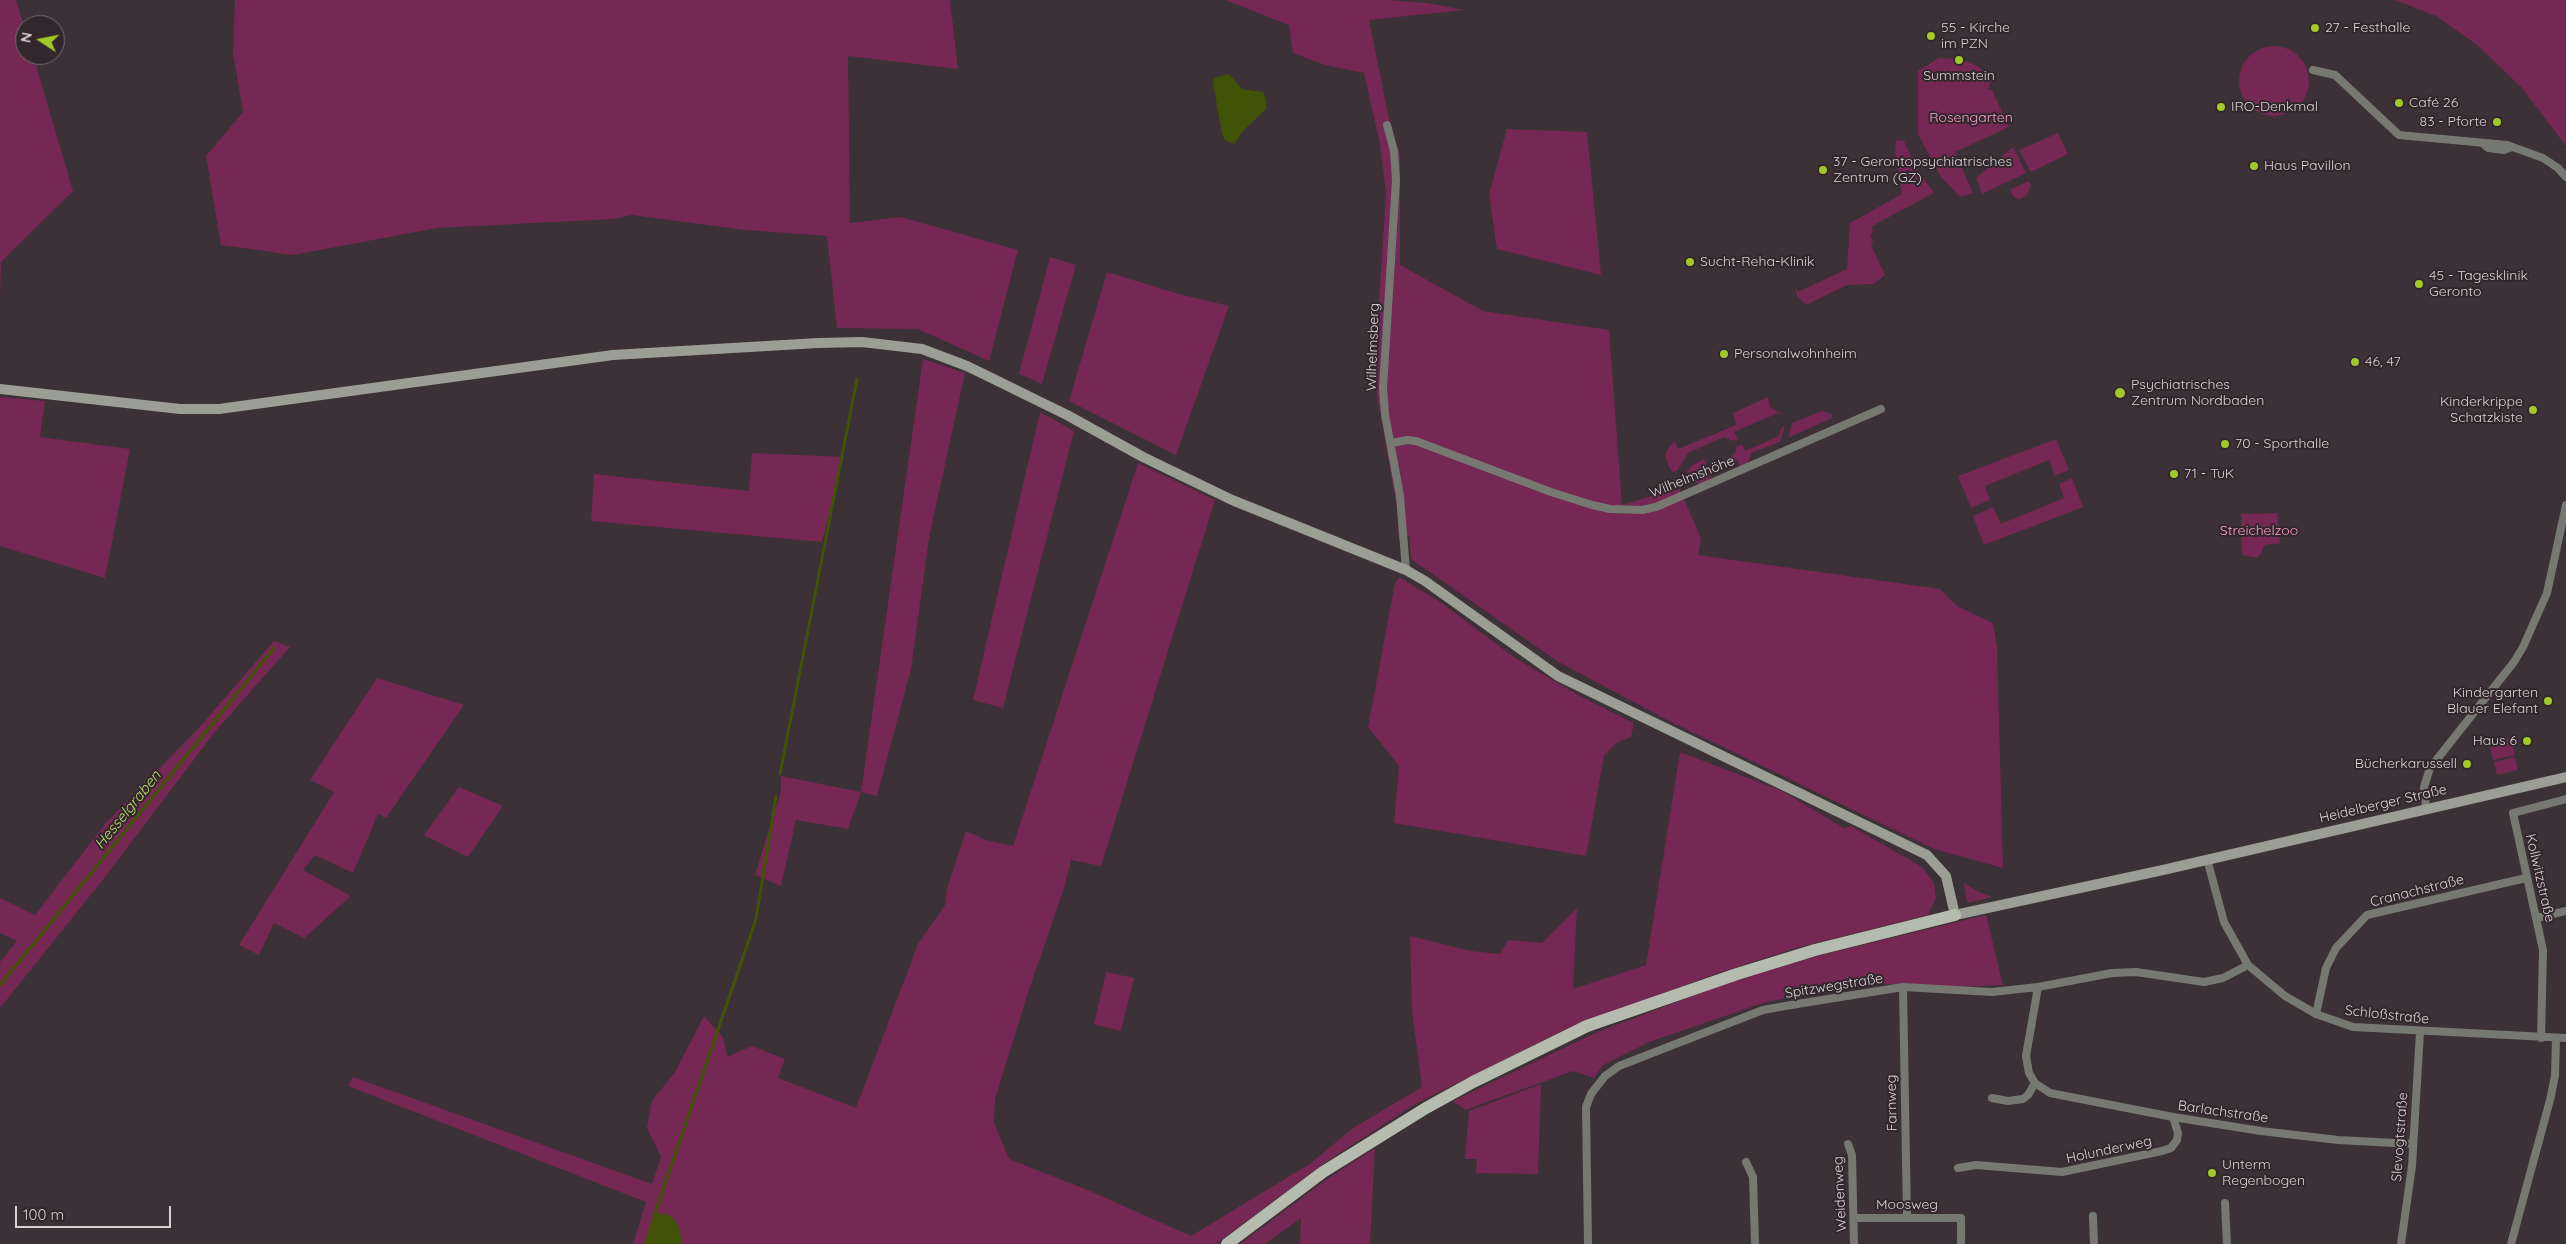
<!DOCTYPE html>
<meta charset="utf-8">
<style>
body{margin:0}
#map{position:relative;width:2566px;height:1244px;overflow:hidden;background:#3c3136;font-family:Quicksand,sans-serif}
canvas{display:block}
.north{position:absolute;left:15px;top:15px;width:50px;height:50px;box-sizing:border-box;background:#32272c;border:1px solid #756b70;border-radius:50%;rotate:281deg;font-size:14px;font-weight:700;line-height:20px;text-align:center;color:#d9d2d5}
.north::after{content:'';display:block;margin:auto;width:18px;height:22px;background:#a2c928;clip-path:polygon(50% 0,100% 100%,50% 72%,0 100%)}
.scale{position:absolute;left:15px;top:1206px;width:156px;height:22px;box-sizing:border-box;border:2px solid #d9d2d5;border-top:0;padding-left:6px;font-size:15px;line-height:18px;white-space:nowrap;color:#d9d2d5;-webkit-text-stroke:4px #32272c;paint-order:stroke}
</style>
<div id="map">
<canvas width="2566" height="1244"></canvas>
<div class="north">N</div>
<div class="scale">100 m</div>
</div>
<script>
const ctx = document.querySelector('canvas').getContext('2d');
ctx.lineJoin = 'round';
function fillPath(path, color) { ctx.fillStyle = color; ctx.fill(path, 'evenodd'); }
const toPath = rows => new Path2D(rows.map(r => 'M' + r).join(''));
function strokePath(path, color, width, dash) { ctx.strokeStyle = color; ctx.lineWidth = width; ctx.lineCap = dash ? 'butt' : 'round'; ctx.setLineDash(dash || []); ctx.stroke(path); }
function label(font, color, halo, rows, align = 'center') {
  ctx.font = font + ' Quicksand,sans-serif'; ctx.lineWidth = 4; ctx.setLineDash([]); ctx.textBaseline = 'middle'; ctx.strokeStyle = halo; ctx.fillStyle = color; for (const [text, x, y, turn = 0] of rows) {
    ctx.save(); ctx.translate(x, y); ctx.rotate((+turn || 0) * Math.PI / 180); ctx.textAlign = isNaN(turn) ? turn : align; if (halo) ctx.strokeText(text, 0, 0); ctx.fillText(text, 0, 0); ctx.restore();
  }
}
const green = toPath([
 [0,0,16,0,25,29,25,55,33,55,73,191,1,262,0,300],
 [235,0,950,0,958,69,848,56,850,223,901,217,1018,250,989,361,918,329,837,328,827,236,745,230,632,215,613,219,437,228,293,255,221,245,206,156,243,112,233,53],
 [1225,0,1388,0,1427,3,1464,10,1369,20,1393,139,1400,154,1400,265,1483,311,1609,330,1622,505,1679,488,1701,538,1698,555,1940,589,1957,606,1993,623,1997,647,2003,868,1934,849,1669,721,1557,661,1411,559,1409,535,1399,540,1397,509,1377,394,1378,318,1386,194,1380,144,1364,73,1325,65,1293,53,1289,25],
 [2395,0,2566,0,2566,146,2522,88,2477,45,2436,16],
 '2239 81a35 35 0 1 1 70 0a35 35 0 1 1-70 0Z',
 [1939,58,1961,59,1979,67,1991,80,1988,90,1992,90,2009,127,1955,152,1973,193,1960,197,1941,177,1918,134,1918,71],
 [1507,129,1587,132,1601,275,1497,249,1489,194],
 [2058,133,2068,154,2031,172,2019,150],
 [1896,140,1904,141,1917,169,1934,193,1872,226,1873,233,1870,235,1873,241,1871,245,1885,275,1874,284,1847,285,1806,305,1797,296,1795,286,1798,292,1847,269,1850,223,1902,194,1895,153],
 [2013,147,2026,173,1982,194,1976,178],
 [2029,181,2031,185,2027,195,2019,200,2012,195,2011,189],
 [1050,257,1076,265,1042,384,1019,374],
 [1107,272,1179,294,1229,306,1176,455,1069,401],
 [923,359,965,373,929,538,911,669,877,796,861,792,848,829,796,820,781,886,755,875,781,791,781,776,861,792],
 [0,397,45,401,40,437,130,449,105,578,0,546],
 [1768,397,1770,407,1787,417,1778,413,1734,432,1738,439,1733,441,1724,437,1688,453,1677,471,1673,472,1669,467,1665,456,1667,450,1673,443,1675,442,1678,449,1736,425,1733,413],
 [1822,411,1832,414,1832,418,1788,438,1792,423],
 [1040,412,1074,431,1003,708,973,700],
 [1785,426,1780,442,1751,453,1748,463,1740,466,1737,460,1712,470,1710,479,1700,484,1689,481,1687,471,1694,464,1704,459,1707,467,1731,456,1735,453,1736,447,1742,444,1745,451,1779,436,1782,427],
 [2056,439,2069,470,2055,476,2049,460,1985,486,1990,500,1971,508,1958,476],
 [752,453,844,457,822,542,591,521,594,474,749,491],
 [1138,463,1215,500,1101,866,1071,860,1065,885,1028,993,995,1099,994,1123,1009,1159,1090,1191,1191,1236,1311,1163,1353,1128,1422,1087,1412,1011,1410,936,1470,951,1500,954,1508,940,1542,943,1577,908,1573,989,1646,965,1680,752,1782,791,1844,828,1851,826,1922,867,1934,883,1936,898,1928,915,1796,948,1718,973,1564,1030,1415,1104,1323,1164,1216,1244,633,1244,646,1202,348,1086,353,1077,652,1184,661,1157,647,1128,652,1101,675,1072,704,1016,723,1037,727,1057,752,1046,785,1059,778,1078,856,1108,918,944,945,905,947,889,966,831,989,841,1013,846],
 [2072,478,2083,507,1984,545,1973,516,1993,507,2001,524,2064,498,2059,484],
 [2277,513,2280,543,2265,545,2258,558,2242,555,2241,514],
 [1399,577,1442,603,1515,658,1578,695,1634,723,1631,737,1618,742,1604,755,1586,856,1394,823,1399,766,1368,727,1395,583],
 [274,641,290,647,214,733,105,877,0,1008,0,962,17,941,0,933,0,898,35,915,105,824,196,731],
 [377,678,464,705,386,818,378,814,353,873,315,855,303,870,351,896,304,938,274,923,259,955,239,945,334,792,310,780],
 [2511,738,2515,755,2493,760,2489,743],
 [2515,757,2518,770,2497,775,2494,762],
 [459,787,503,806,468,857,424,835],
 [1964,883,1979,892,1992,897,1967,903],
 [1986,915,2003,985,1954,987,1867,983,1766,1002,1649,1042,1603,1065,1594,1078,1573,1071,1465,1110,1453,1101,1595,1033,1729,982,1817,956],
 [1106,972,1134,978,1121,1031,1094,1024],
 [1541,1084,1538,1174,1476,1173,1477,1159,1465,1159,1469,1111],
 [1375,1148,1370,1244,1300,1244,1301,1218,1265,1244,1240,1244,1327,1179]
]);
const water = toPath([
 [1229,74,1242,89,1263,92,1266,99,1266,109,1243,131,1234,144,1225,140,1222,134,1213,83,1214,78],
 [661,1213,671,1216,677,1223,682,1239,680,1244,644,1244,653,1217,655,1214]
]);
const stream = toPath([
 [780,774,857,379],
 [0,985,274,648],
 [654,1216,756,919,776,796]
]);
const street = toPath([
 [2313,70,2335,75,2399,135,2507,145,2543,158,2558,168,2566,177],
 [1387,125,1394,151,1396,180,1383,388,1385,414,1400,496,1406,570],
 [2483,144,2488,148,2504,150,2512,147],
 [1392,443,1407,440,1416,441,1551,492,1592,505,1610,509,1642,510,1656,507,1881,409],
 [2426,808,2424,787,2430,768,2514,662,2523,647,2547,593,2566,505],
 [2207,859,2224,922,2248,965,2285,996,2316,1014,2353,1027,2566,1038],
 [2537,918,2566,911],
 [1903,987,1907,1218],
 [2038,987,2026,1056,2029,1073,2035,1083,2050,1093,2173,1117,2261,1131,2338,1140,2413,1144],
 [2316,1014,2326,968,2336,948,2367,915,2526,878],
 [2541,1038,2543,950,2513,813,2566,799],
 [1992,1098,2008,1101,2023,1099,2028,1095,2035,1083],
 [1848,1144,1852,1155,1854,1244],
 [1746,1162,1753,1177,1755,1244],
 [1958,1168,1976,1165,2062,1172,2162,1151,2171,1148,2177,1140,2178,1133,2173,1117],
 [2225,1203,2227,1244],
 [2093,1216,2094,1244],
 [1854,1218,1961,1218,1961,1244],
 [1588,1244,1586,1107,1591,1094,1605,1076,1619,1066,1763,1010,1791,1005,1903,987,1992,992,2038,987,2112,973,2136,972,2204,982,2223,978,2248,965],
 [2401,1244,2412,1166,2420,1032],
 [2511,1244,2550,1100,2555,1076,2556,1038]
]);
const secondary = toPath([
 [0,389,180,409,219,409,613,355,818,343,862,342,922,349,967,366,1067,415,1143,457,1232,500,1406,570,1425,581,1558,676,1927,855,1946,876,1955,915,2163,870,2566,777]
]);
const primary = toPath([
 [1227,1244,1323,1172,1426,1108,1473,1082,1587,1026,1737,974,1815,950,1955,915]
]);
const markers = [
 [2315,28,5,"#a2c928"],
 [1931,36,5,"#a2c928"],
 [1959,60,5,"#a2c928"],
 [2399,103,5,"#a2c928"],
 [2221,107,5,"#a2c928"],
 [2497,122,5,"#a2c928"],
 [2254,166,5,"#a2c928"],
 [1823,170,5,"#a2c928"],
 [1690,262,5,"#a2c928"],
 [2419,284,5,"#a2c928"],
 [1724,354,5,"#a2c928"],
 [2355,362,5,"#a2c928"],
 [2120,393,6,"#a2c928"],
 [2533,410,5,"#a2c928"],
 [2225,444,5,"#a2c928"],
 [2174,474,5,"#a2c928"],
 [2548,701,5,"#a2c928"],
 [2527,741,5,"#a2c928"],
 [2467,764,5,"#a2c928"],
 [2212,1173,5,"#a2c928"]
];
const poiNames = [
 ["55 - Kirche",1941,28],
 ["im PZN",1941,44],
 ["27 - Festhalle",2325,28],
 ["Summstein",1959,76,"center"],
 ["Café 26",2409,103],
 ["IRO-Denkmal",2231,107],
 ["83 - Pforte",2487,122,"right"],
 ["37 - Gerontopsychiatrisches",1833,162],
 ["Zentrum (GZ)",1833,178],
 ["Haus Pavillon",2264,166],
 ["Sucht-Reha-Klinik",1700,262],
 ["45 - Tagesklinik",2429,276],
 ["Geronto",2429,292],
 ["Personalwohnheim",1734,354],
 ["46, 47",2365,362],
 ["Psychiatrisches",2131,385],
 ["Zentrum Nordbaden",2131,401],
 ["Kinderkrippe",2523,402,"right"],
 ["Schatzkiste",2523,418,"right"],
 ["70 - Sporthalle",2235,444],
 ["71 - TuK",2184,474],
 ["Kindergarten",2538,693,"right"],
 ["Blauer Elefant",2538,709,"right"],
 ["Haus 6",2517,741,"right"],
 ["Bücherkarussell",2457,764,"right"],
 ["Unterm",2222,1165],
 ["Regenbogen",2222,1181]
];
const parkNames = [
 ["Rosengarten",1971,118],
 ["Streichelzoo",2259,531]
];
const streetNames = [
 ["Wilhelmsberg",1373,347,-88],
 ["Wilhelmshöhe",1692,477,-22],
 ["Heidelberger Straße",2383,804,-13],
 ["Kollwitzstraße",2540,878,77],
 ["Cranachstraße",2417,891,-14],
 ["Spitzwegstraße",1834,986,-9],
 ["Schloßstraße",2387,1015,6],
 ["Farnweg",1892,1103,-91],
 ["Barlachstraße",2223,1112,8],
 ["Slevogtstraße",2400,1137,-86],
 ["Holunderweg",2109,1150,-12],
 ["Weidenweg",1840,1194,-93],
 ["Moosweg",1907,1205]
];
const waterNames = [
 ["Hesselgraben",128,810,-51]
];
fillPath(green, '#742853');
fillPath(water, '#415306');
strokePath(stream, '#415306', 3);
strokePath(street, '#767872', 8);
strokePath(secondary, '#9a9e95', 10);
strokePath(primary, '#b6bbaf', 12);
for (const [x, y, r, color] of markers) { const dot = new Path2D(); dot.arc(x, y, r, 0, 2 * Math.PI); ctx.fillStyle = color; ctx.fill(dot); strokePath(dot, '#32272c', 2); }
label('14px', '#d9d2d5', '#32272c', poiNames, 'left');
label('14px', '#fa9fcc', '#32272c', parkNames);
label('14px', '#d9d2d5', '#32272c', streetNames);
label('italic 15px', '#bd6', '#32272c', waterNames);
</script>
